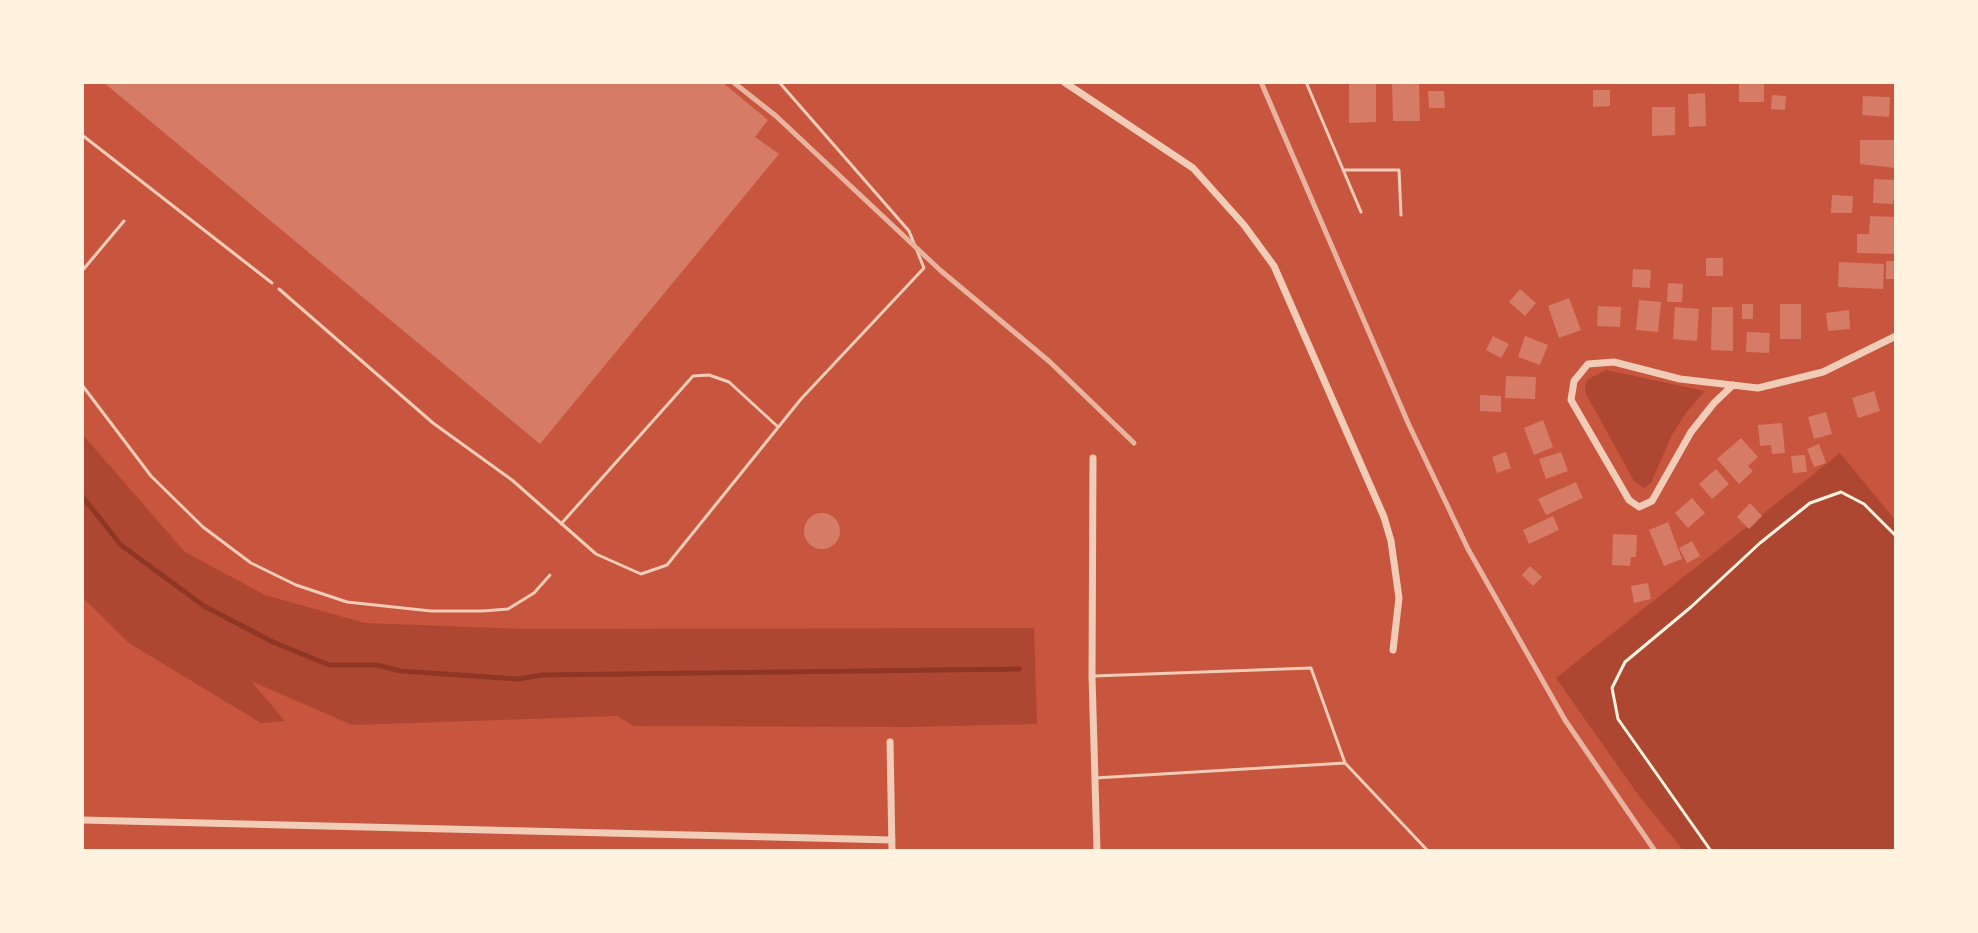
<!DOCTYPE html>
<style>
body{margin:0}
#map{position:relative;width:1978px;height:933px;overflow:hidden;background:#c8553d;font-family:Helvetica,sans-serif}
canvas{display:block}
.frame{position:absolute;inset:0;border:84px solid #fff3e0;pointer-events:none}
</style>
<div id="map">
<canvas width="1978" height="933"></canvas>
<div class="frame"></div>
</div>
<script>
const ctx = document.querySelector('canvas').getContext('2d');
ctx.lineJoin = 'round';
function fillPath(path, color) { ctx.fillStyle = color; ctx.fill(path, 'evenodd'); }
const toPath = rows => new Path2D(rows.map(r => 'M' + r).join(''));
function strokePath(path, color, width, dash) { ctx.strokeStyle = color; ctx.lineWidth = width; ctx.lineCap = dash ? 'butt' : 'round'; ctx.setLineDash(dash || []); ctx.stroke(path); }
const green = toPath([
 [1606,370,1705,391,1685,414,1671,437,1651,483,1644,488,1634,481,1586,394,1585,386,1588,379],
 [82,434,185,552,265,595,365,623,525,629,1034,628,1037,724,911,727,634,726,617,716,352,725,251,681,285,721,261,723,129,643,82,597],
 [1840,453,1896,521,1896,851,1684,851,1639,796,1556,678]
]);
const stream = toPath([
 [82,496,121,545,204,606,273,642,329,665,377,665,401,671,518,679,542,675,1019,669]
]);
const building = toPath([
 [103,82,722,82,768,120,755,137,779,154,540,444],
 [1349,82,1376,82,1376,122,1349,123],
 [1392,82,1419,82,1420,121,1393,121],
 [1739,82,1764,82,1764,102,1739,102],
 [1593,90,1610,90,1610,106,1593,107],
 [1428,91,1444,91,1445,108,1429,108],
 [1705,93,1706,126,1689,127,1688,94],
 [1772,95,1786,96,1785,110,1771,109],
 [1863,96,1890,97,1889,117,1862,115],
 [1652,107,1675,107,1675,135,1652,136],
 [1860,140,1896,140,1896,168,1860,164],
 [1874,179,1896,180,1896,200,1893,200,1893,204,1873,203],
 [1832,195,1853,196,1852,213,1831,213],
 [1870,216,1896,217,1896,254,1857,253,1857,234,1869,234],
 [1706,258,1723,258,1723,276,1706,276],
 [1886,261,1896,261,1896,279,1886,279],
 [1839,262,1884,264,1883,289,1838,287],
 [1633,269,1651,270,1650,288,1632,287],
 [1668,283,1683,284,1682,302,1667,302],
 [1520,289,1536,303,1525,316,1509,302],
 [1569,298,1581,330,1559,338,1548,306],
 [1639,300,1661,302,1658,332,1636,330],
 [1742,304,1753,304,1753,319,1742,319],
 [1780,304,1801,304,1801,339,1780,339],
 [1598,306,1621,307,1620,327,1597,326],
 [1675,307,1699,309,1697,341,1673,339],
 [1712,307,1733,307,1733,351,1711,350],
 [1849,310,1850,329,1828,331,1826,313],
 [1747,332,1770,333,1769,353,1746,352],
 [1493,336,1509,344,1501,358,1486,350],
 [1525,336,1548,345,1540,365,1518,357],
 [1506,376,1536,377,1535,399,1505,398],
 [1874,391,1880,411,1858,418,1852,398],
 [1480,395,1501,396,1501,412,1480,411],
 [1826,412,1832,434,1814,439,1808,417],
 [1543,420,1553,447,1534,455,1524,428],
 [1782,423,1785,453,1772,454,1771,445,1760,446,1758,425],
 [1741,438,1758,457,1748,466,1753,471,1739,484,1717,459],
 [1819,444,1826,463,1814,467,1807,449],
 [1506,452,1511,468,1497,473,1492,457],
 [1561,452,1568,471,1546,479,1539,459],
 [1805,455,1807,472,1793,473,1791,456],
 [1716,469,1729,484,1712,499,1699,484],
 [1576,482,1583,498,1546,515,1538,499],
 [1692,498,1705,513,1688,528,1675,513],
 [1750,503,1762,516,1749,529,1737,517],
 '804 531a18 18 0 1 1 36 0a18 18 0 1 1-36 0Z',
 [1553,516,1559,530,1529,544,1523,530],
 [1668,522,1682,559,1664,566,1649,530],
 [1613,534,1637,535,1636,557,1631,557,1630,566,1612,565],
 [1692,541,1700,556,1687,563,1679,548],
 [1530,566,1542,577,1533,586,1522,575],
 [1648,583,1651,599,1634,603,1631,586]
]);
const path = toPath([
 [1711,851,1618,719,1612,688,1625,662,1691,607,1760,543,1810,503,1841,492,1864,504,1896,536]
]);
const service = toPath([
 [1306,82,1361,212],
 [82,135,272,283],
 [1343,170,1399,170,1401,215],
 [82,271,124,221],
 [279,289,433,423,512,480,596,554,641,574,667,565,801,399,924,268,909,231,779,82],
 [82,385,151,476,203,527,251,563,296,585,347,602,431,611,483,611,508,609,534,593,550,575],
 [561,524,693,376,709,375,729,382,777,426],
 [1094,676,1311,668,1345,763,1095,778],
 [1346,764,1428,851]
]);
const minor = toPath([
 [1064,82,1193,168,1244,225,1274,266,1384,517,1391,541,1399,598,1393,650],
 [1733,385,1714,403,1691,432,1652,501,1639,507,1629,500,1571,400,1574,381,1588,364,1614,362,1680,379,1758,388,1823,372,1896,336],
 [1093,458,1092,676,1097,851],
 [890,742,892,851],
 [82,820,892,840]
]);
const rail = toPath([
 [733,82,776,116,940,270,1050,362,1134,443],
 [1261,82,1409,425,1468,549,1565,720,1655,851]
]);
fillPath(green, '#ae4732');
strokePath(stream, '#8f3625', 5);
fillPath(building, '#d67c66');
strokePath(path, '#fff3e0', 3);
strokePath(service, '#f1ccb7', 3);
strokePath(minor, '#f1ccb7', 7);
strokePath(rail, '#e9b49f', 5);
</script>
